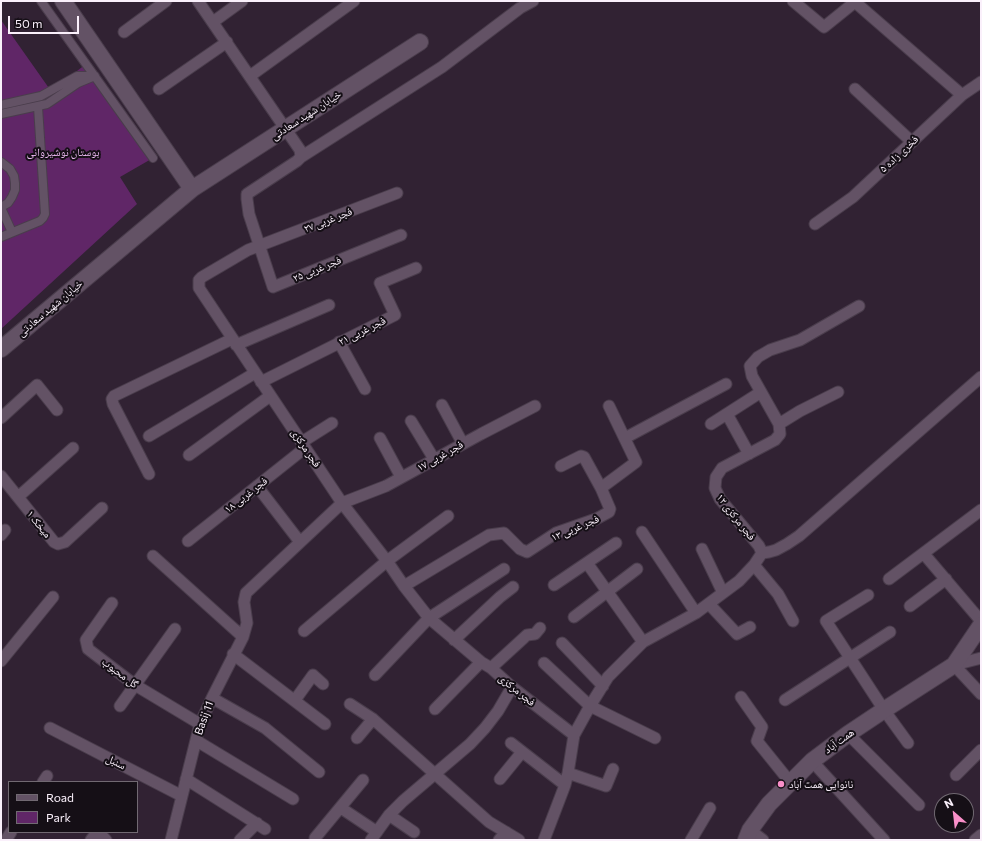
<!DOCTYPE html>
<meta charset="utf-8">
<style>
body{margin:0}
#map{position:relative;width:982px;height:841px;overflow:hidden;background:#312233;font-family:Commissioner,sans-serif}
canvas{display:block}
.frame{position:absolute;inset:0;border:2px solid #faf0fb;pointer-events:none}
.legend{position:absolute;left:8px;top:781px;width:130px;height:52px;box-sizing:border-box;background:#150f16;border:1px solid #716972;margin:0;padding:5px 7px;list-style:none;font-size:12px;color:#faf0fb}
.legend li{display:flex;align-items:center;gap:8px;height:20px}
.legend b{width:20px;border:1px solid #716972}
.north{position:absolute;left:934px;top:793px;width:40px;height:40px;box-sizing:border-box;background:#150f16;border:1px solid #716972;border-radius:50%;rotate:332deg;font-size:11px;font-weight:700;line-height:16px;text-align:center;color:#faf0fb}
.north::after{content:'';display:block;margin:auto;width:14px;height:18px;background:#f98fc9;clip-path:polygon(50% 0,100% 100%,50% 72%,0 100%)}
.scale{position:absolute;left:8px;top:16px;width:71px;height:18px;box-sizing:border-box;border:2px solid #faf0fb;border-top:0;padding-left:5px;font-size:12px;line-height:14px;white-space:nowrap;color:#faf0fb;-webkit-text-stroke:3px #150f16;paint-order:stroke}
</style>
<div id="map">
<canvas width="982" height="841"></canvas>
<div class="frame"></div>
<ul class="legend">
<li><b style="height:5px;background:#635265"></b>Road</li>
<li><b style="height:11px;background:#602667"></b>Park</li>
</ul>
<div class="north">N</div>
<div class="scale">50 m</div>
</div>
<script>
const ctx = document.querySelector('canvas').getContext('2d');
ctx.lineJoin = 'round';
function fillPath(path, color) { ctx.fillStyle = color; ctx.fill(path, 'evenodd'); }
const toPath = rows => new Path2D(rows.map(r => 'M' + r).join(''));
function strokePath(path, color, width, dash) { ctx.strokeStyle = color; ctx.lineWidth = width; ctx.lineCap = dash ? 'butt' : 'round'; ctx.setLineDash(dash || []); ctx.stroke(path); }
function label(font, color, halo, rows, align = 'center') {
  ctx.font = font + ' Commissioner,"Noto Naskh Arabic",sans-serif'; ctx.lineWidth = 4; ctx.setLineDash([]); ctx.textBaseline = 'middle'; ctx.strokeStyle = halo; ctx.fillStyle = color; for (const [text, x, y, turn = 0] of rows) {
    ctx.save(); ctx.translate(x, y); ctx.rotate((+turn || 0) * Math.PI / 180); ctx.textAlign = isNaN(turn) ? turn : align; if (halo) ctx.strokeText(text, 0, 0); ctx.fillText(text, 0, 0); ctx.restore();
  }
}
const green = toPath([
 [1,20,51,91,86,64,153,158,120,177,137,204,1,329]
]);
const pedestrian = toPath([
 [41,1,153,158],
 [1,105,41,96,77,76,90,76],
 [1,114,47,104,78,83,95,76],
 [1,162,10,169,14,176,15,183,15,190,12,197,8,203,1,207],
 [1,208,12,232],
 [1,237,40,221,43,218,45,214,38,107]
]);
const minor = toPath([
 [198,1,300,150,301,157,297,161,247,194,247,199,249,214,273,287,401,235],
 [793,1,824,27,855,2,962,95],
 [213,22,242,1],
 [124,32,166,1],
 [250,76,354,1],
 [159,89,227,42],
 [855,89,912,142],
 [301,157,442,67,520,8,533,1],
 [397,193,248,250,202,277,199,280,199,288,342,503,387,561,404,586,429,618,481,662,491,668,512,687,574,735],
 [815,224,853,197,962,95,981,82],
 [339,342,365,389],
 [236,345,329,305],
 [261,382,395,315,380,283,416,268],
 [442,405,463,444],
 [727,414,749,454],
 [1,418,37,385,57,410],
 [411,421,434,459],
 [711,424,761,392],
 [779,424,800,411,838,392],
 [149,436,255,373],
 [380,438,401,477],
 [625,438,726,384],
 [302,442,332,423],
 [189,455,270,396],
 [149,474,113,404,112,399,114,396,232,339],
 [1,476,54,542,58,544,65,542,102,508],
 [257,486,300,542],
 [601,488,636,462,609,406],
 [18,497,73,448],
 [642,532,696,613],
 [1,535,5,530],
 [188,541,305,448],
 [702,549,723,593],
 [762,553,759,546,720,499,715,488,716,477,722,468,775,440,780,434,779,424,752,376,750,366,758,357,770,350,800,340,859,306],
 [762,553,769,552,776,550,787,544,799,536,981,377],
 [924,554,981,621],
 [153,556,243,637],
 [587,563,643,642],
 [754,565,778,594,793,621],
 [889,579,981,510],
 [554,585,616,543],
 [404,586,489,535,504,533,520,549,527,552,556,533,596,519,609,512,610,509,601,488,584,457,581,456,561,466],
 [868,595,826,621,884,710,908,743],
 [112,603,86,640,88,649,135,685,200,724],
 [709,604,737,634,750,627],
 [910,606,946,579],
 [574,617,637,569],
 [304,631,387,561,448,516],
 [454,640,500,597,513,587],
 [562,643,603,686],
 [233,654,325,724],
 [981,658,954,665,981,694],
 [1,661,53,597],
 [544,663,590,706,655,738],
 [491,668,527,635,535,634,540,628],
 [375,675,429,618,504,569],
 [741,697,762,727,757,741,790,782],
 [212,698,265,728,319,772],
 [295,700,313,675,323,684],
 [785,700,890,632],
 [350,704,373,719,489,822,519,840],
 [120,706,175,629],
 [435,709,481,662],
 [50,728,182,796],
 [848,734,919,805],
 [357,738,373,719],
 [197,741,293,799],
 [511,743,565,785],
 [812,761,884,840],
 [568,773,606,786,613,769],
 [956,775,981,750],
 [186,779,265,829],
 [500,779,522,752],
 [43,782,47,776],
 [341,808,377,832],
 [389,815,414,832],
 [750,830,763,840],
 [98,832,106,840],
 [315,838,363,780],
 [6,840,11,832],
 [91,840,97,832],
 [171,840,200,724,212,698,243,637,247,623,244,602,246,593,342,503,386,486,481,434,535,406],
 [240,840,257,823],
 [371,840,389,815,403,801,470,744,485,728,498,711,512,687],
 [499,840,506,832],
 [544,840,565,785,568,773,574,735,590,706,608,677,643,642,696,613,739,581,754,565,762,553],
 [691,840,710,808],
 [975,840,981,835]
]);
const secondary = toPath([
 [192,189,420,42],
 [1,349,192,189,63,1],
 [746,840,750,830,769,804,812,761,848,734,884,710,954,665,981,625]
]);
const markers = [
 [781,784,4,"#f98fc9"]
];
const streetNames = [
 ["خیابان شهید سعادتی",306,115,-33],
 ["فخری زاده ۵",899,154,-43],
 ["فجر غربی ۲۷",328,220,-21],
 ["فجر غربی ۲۵",317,269,-22],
 ["خیابان شهید سعادتی",50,308,-40],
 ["فجر غربی ۲۱",362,331,-26],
 ["فجر مرکزی",306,448,56],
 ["فجر غربی ۱۷",440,456,-29],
 ["فجر غربی ۱۸",246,495,-38],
 ["فجر مرکزی ۱۲",736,517,52],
 ["میخک ۱",39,524,51],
 ["فجر غربی ۱۳",575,528,-23],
 ["گل محبوب",120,673,37],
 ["فجر مرکزی",517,690,39],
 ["Basij 11",204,718,-70],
 ["همت آباد",839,741,-36],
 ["سنبل",116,762,27]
];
const parkNames = [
 ["بوستان نوشیروانی",63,152]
];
const poiNames = [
 ["نانوایی همت آباد",789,784]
];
fillPath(green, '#602667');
strokePath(pedestrian, '#4a3d4c', 10);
strokePath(minor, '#4a3d4c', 13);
strokePath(secondary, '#4a3d4c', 18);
strokePath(pedestrian, '#635265', 8);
strokePath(minor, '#635265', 11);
strokePath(secondary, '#635265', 16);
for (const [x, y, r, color] of markers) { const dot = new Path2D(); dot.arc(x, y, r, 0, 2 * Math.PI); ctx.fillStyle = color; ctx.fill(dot); strokePath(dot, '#150f16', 1.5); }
label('11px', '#faf0fb', '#150f16', streetNames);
label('11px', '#eebbf4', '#150f16', parkNames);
label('11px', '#faf0fb', '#150f16', poiNames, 'left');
</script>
